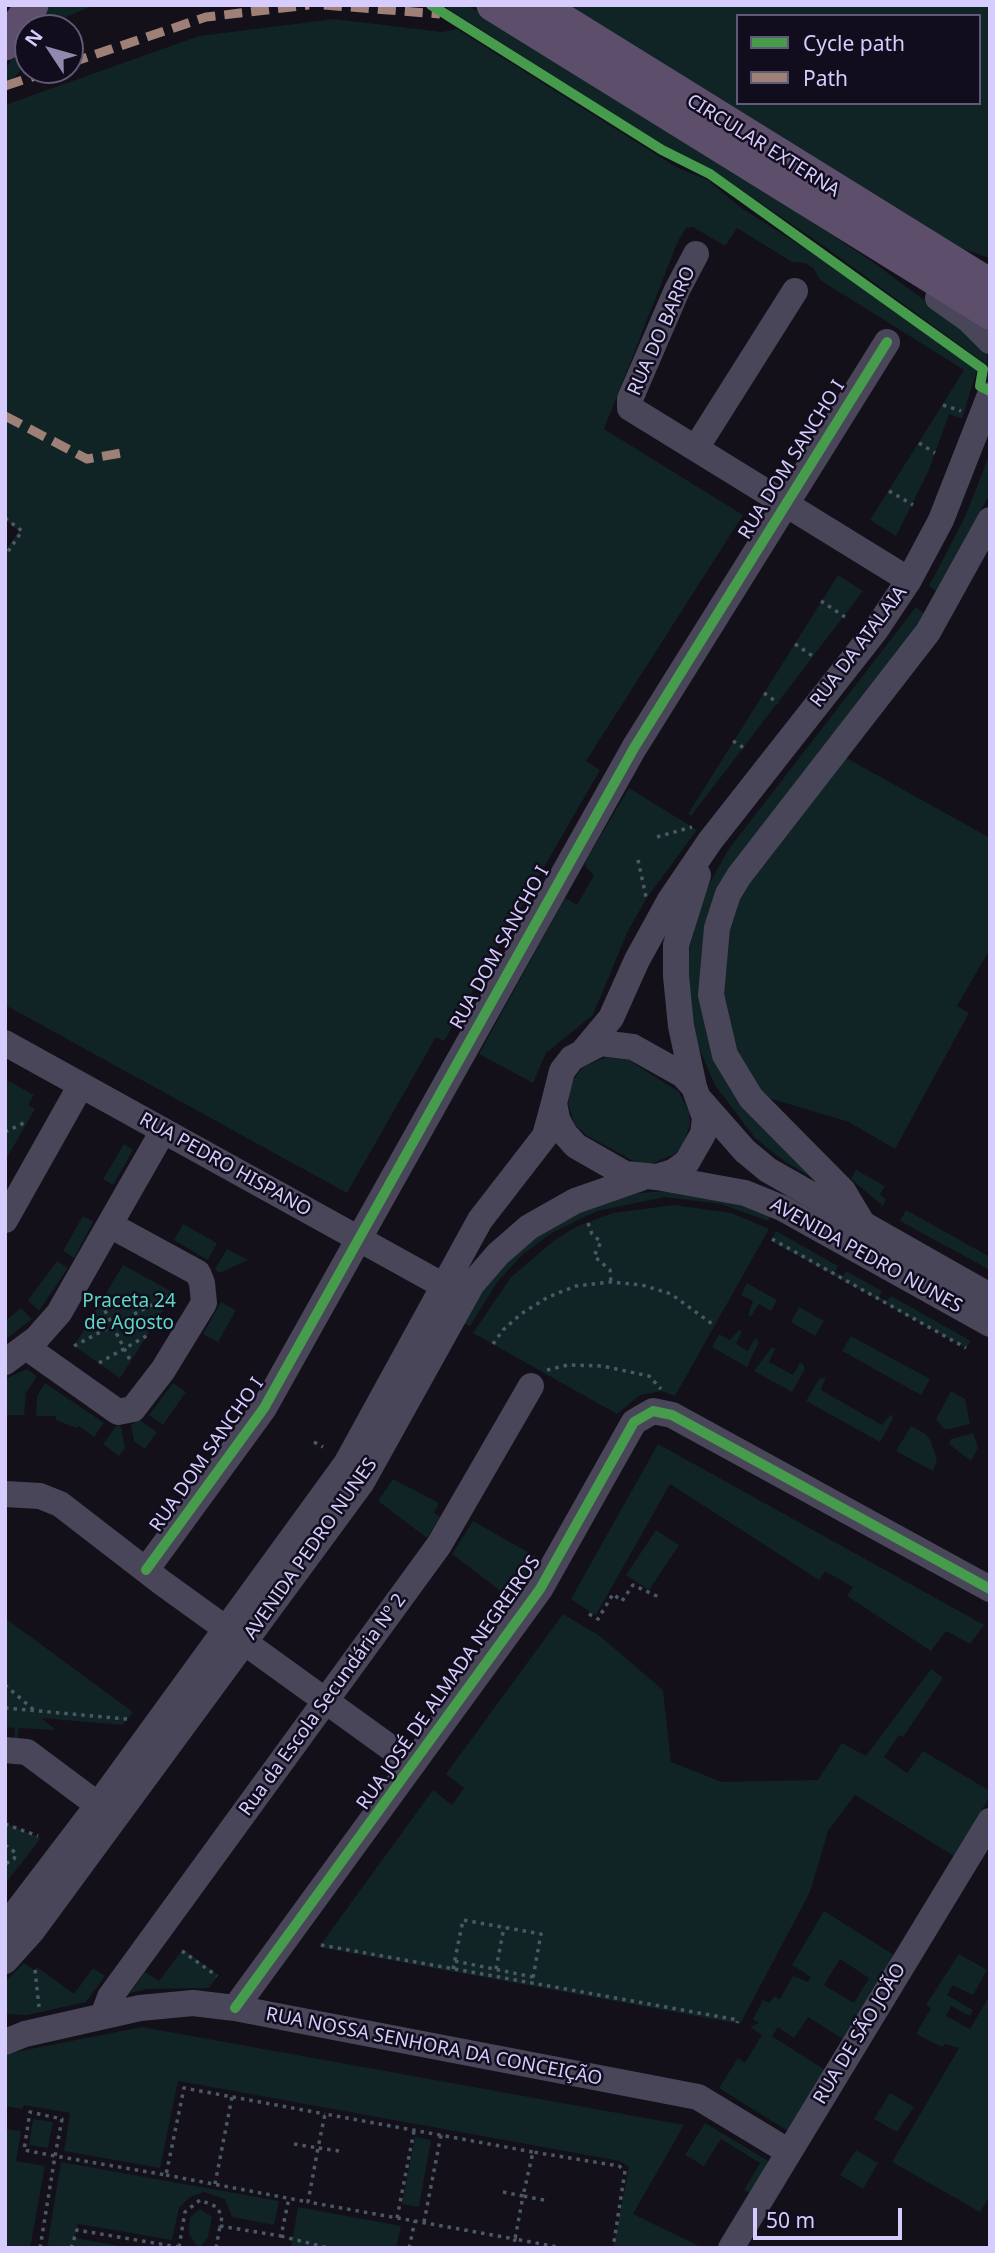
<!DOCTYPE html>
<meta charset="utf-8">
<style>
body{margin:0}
#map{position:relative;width:995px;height:2253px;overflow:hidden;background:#13101a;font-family:"Noto Sans",sans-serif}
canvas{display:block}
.frame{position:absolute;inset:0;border:7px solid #d6ccfd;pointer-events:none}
.legend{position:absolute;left:736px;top:14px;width:245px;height:91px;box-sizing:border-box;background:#110d1d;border:2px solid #605977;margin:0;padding:9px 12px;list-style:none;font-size:21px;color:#d6ccfd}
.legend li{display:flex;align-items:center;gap:14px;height:35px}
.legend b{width:35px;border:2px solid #605977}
.north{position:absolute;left:14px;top:14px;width:70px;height:70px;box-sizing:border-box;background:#110d1d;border:2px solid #605977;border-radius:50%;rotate:306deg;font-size:19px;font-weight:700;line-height:28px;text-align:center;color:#d6ccfd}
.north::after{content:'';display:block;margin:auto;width:24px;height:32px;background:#928aae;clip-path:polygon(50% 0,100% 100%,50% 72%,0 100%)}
.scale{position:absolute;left:753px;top:2208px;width:149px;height:32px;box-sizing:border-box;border:4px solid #d6ccfd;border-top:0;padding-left:9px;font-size:21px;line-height:24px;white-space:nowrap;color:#d6ccfd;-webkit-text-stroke:5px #110d1d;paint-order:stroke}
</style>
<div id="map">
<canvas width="995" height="2253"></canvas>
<div class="frame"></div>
<ul class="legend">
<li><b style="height:9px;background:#469c4c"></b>Cycle path</li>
<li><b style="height:9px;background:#9e8076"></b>Path</li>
</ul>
<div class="north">N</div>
<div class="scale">50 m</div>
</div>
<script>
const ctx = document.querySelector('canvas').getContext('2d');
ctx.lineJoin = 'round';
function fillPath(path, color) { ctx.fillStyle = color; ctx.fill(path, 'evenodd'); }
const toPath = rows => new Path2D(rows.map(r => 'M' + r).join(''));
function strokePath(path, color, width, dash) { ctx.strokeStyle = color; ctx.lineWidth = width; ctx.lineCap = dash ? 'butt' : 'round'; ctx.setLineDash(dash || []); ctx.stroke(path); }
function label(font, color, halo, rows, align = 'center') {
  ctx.font = font + ' "Noto Sans",sans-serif'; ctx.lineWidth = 5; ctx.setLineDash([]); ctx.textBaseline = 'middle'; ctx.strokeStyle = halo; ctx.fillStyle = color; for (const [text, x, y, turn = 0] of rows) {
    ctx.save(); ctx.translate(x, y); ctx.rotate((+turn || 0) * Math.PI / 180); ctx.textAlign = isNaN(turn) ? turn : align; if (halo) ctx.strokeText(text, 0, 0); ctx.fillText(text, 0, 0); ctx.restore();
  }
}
const green = toPath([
 [50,5,94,5,57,21,52,28,34,28],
 [442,5,467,5,753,183,870,260,974,337,987,354,987,365,825,247,709,168,675,153],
 [563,5,990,5,990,258,963,249],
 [738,16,979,16,979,103,738,103],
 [334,19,442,32,457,29,676,167,708,180,740,207,817,256,977,370,962,419,949,414,929,470,896,536,870,520,964,370,820,280,814,269,805,263,792,262,737,228,725,246,693,227,686,228,678,241,604,429,743,515,586,761,600,770,444,1041,436,1037,347,1193,5,1005,5,551,19,531,5,520,5,105,199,36],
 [28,36,28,60,5,90,5,69],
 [990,453,990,494,936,591,929,586,965,517],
 [838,575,863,591,691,816,688,814],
 [916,607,924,613,911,637,733,867,703,1011,821,1183,784,1161,755,1138,715,1085,695,1039,687,973,690,945,706,890,728,850],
 [841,755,990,838,990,949,957,1006,969,1013,895,1149,849,1122,765,1097,745,1075,719,996,734,903],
 [629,788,697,830,646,899,627,933,593,1015,546,1053,533,1083,479,1054,565,898,577,905,594,875,585,866,586,860],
 [606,1057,629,1060,679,1092,689,1112,690,1124,683,1145,675,1154,651,1164,637,1163,586,1135,575,1125,568,1104,571,1083,583,1067],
 [5,1079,34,1095,28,1105,35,1109,5,1161],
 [124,1144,133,1150,113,1185,103,1179],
 [856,1170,885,1186,880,1195,886,1199,883,1206,851,1179],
 [673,1190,699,1192,772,1214,768,1221,721,1204,665,1197,597,1211,552,1233,523,1254,498,1281,470,1326,463,1323,482,1288,498,1269,553,1223,621,1195],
 [674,1205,732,1213,769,1229,675,1396,662,1391,640,1395,617,1414,473,1333,511,1277,556,1239,578,1226,613,1213],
 [906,1210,990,1257,990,1270,900,1221],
 [83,1216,93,1222,74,1258,63,1251],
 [183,1224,217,1243,208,1260,174,1240],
 [776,1231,838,1266,835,1272,843,1276,846,1271,882,1291,879,1297,887,1301,891,1296,971,1341,966,1348,771,1241],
 [227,1249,248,1260,219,1273,215,1269],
 [57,1261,68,1268,39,1311,28,1300],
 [123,1265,174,1293,120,1378,74,1346],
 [747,1283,777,1300,771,1311,759,1304,751,1316,748,1315,753,1301,741,1295],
 [221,1302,236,1310,218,1342,203,1334],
 [799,1307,824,1321,815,1336,791,1322],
 [21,1308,32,1319,5,1340,5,1321],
 [739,1330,742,1331,736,1344,748,1351,755,1338,759,1342,747,1367,712,1347,719,1334,730,1340],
 [851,1336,930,1379,921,1395,842,1351],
 [772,1347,775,1349,769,1362,793,1375,800,1363,803,1364,805,1369,792,1392,754,1371],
 [27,1369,37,1376,26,1393,24,1415,5,1415,5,1379],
 [826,1377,821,1390,882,1425,891,1414,893,1419,880,1442,806,1401,819,1379],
 [45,1383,104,1423,94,1437,79,1426,76,1428,56,1420,56,1416,36,1416,37,1396],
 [173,1383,186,1392,163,1425,149,1415],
 [951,1391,965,1399,970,1424,949,1429,944,1429,936,1419],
 [139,1420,157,1432,145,1449,134,1441,131,1425],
 [117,1425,121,1427,125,1448,119,1456,103,1444],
 [911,1426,926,1434,930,1440,937,1459,933,1471,896,1451],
 [973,1433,978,1448,971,1461,949,1444,951,1439],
 [658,1444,984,1625,970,1644,946,1631,931,1651,847,1596,853,1587,825,1571,819,1580,670,1484,596,1615,590,1612,571,1599],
 [393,1479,439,1503,434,1513,440,1517,427,1538,378,1501],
 [473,1521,538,1558,511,1599,452,1554],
 [656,1530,679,1545,649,1590,626,1575],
 [563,1614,600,1636,663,1690,671,1762,722,1782,818,1780,842,1743,866,1756,931,1669,943,1678,903,1737,899,1735,884,1757,907,1773,923,1751,990,1791,990,1796,954,1856,855,1795,828,1831,810,1892,740,2024,319,1947,433,1790,452,1805,464,1788,446,1774],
 [5,1618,133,1712,123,1725,41,1718,56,1730,19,1728,17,1741,14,1741,15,1728,5,1727],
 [5,1823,41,1838,5,1884],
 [824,1911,894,1955,843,2039,808,2017,794,2038,778,2027,772,2036,825,2070,788,2131,719,2088,738,2058,745,2063,762,2035,750,2027,759,2023,753,2019,763,2000,770,2003,774,1996,780,1999,793,1976,808,1982,811,1977,792,1965],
 [840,1959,869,1978,854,2003,824,1985],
 [183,1949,218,1975,209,1988,147,1989,130,1993,145,1972,159,1981],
 [959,1954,987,1970,973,1995,953,1985,947,1995,973,2010,970,2016,951,2006,946,2016,970,2029,990,1995,990,2196,980,2212,892,2162,959,2048,945,2044,942,2047,916,2034,931,2008,926,2005],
 [24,1963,34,1970,37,1967,74,1994,93,1968,105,1976,86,2002,27,2015,5,2014,5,1982],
 [142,2027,684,2125,633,2214,703,2248,613,2248,629,2167,620,2161,178,2081,160,2168,64,2151,70,2113,24,2105,22,2109,5,2106,5,2054],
 [890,2093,914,2107,897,2132,874,2119],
 [33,2119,53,2122,48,2148,29,2145],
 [705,2123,770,2162,750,2193,744,2190,760,2163,721,2139,704,2166,685,2155],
 [5,2129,21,2131,16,2161,45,2166,30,2248,5,2248],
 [415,2137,431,2140,419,2207,402,2204],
 [856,2150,878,2163,863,2189,840,2175],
 [61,2162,279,2201,274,2225,232,2217,225,2199,204,2192,190,2197,179,2208,172,2240,78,2224,75,2238,131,2248,47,2248],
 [298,2207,401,2226,396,2248,291,2248],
 [200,2209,212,2217,208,2237,201,2246,196,2245,189,2234,190,2217]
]);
const path = toPath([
 [943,405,961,411],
 [919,443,935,453],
 [889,491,913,505],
 [5,518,22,531,5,556],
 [821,601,845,617],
 [795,644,814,657],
 [764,693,778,703],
 [733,741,744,748],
 [657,837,692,827],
 [638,860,646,897],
 [5,1132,28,1121],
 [588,1223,592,1234,601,1242,594,1256,610,1270,611,1282],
 [772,1239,966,1348],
 [101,1303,131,1362],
 [493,1344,503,1330,521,1314,548,1297,576,1286,611,1282,642,1285,671,1294,715,1326],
 [74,1346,174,1293],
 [99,1363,150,1334],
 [547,1370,568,1365,602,1366,649,1376,661,1389],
 [314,1442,323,1447],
 [589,1614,598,1619,613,1594,622,1601,633,1585,661,1598],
 [5,1685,35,1711],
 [5,1708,127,1719],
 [5,1824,38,1836],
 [5,1845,16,1853,14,1859,5,1864],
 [321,1945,738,2020,737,2023],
 [182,1951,217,1976],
 [455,1961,533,1977],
 [453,1969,463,1920,541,1934,532,1983],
 [496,1969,504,1927],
 [35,1970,39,2007],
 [294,2144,318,2148,308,2202,515,2239,513,2248],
 [339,2151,318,2148,325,2114,533,2152],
 [166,2175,308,2202],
 [215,2184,232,2097],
 [503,2192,523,2196,515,2239,563,2248],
 [544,2200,523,2196,533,2152,619,2166,625,2171,613,2248],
 [397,2218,414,2131],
 [424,2222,441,2135],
 [281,2236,328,2248],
 [179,2247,185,2212,200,2200,217,2207,222,2217,220,2226,281,2236,289,2198],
 [40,2248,55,2156,62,2119,30,2112,24,2150,55,2156,166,2175,184,2088,325,2114],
 [71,2248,77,2230,184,2248],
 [216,2248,220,2226],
 [409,2248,415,2221]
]);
const minor = toPath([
 [696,254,677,290,630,399,630,408,909,580],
 [938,298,969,320,990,341],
 [696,448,795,291],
 [5,1043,444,1286],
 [601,1043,633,1047,683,1075,694,1087,705,1118,703,1134,687,1162,673,1172,657,1177,625,1174,576,1146,565,1134,557,1119,554,1103,562,1071,572,1058,601,1043],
 [585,1049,611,1018,637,960,670,900,710,841,875,631,909,580,941,520,990,395],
 [694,1087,681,1026,676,976,676,945,698,875],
 [701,1101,745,1151,768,1170,990,1296],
 [657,1177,745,1193,782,1208,990,1324],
 [5,1220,81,1085],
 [864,1226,843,1191,751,1098,725,1055,711,995,717,928,728,894,739,876,928,632,990,520],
 [26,1347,118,1412,133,1409,163,1370,204,1303,202,1283,198,1273,110,1225],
 [5,1362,36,1339,59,1313,163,1131],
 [5,1494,40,1496,60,1504,161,1582,413,1764],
 [146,1570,264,1408,634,748,887,342],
 [5,1750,27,1752,98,1805],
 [5,1927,98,1805,346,1464,480,1220,545,1136,554,1103],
 [5,1961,32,1931,362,1482,472,1284,498,1254,529,1227,575,1201,641,1178],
 [235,2008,540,1589,634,1422,653,1411,672,1415,990,1589],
 [103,2016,110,1997,439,1545,531,1386],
 [5,2042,25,2034,140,2008,193,2003,235,2008,698,2097,789,2152],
 [731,2248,990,1821]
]);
const major = toPath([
 [493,5,990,313],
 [538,5,990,285],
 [5,44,32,5]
]);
const quiet = toPath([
 [324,5,440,14],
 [70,63,206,17,309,5],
 [5,86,53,70],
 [5,416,87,459,127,452]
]);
const cycleway = toPath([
 [431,5,662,150,710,174,983,369,980,386,990,391],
 [146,1570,264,1408,634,748,887,342],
 [235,2008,540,1589,634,1422,653,1411,672,1415,990,1589]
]);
const streetNames = [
 ["CIRCULAR EXTERNA",763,146,32],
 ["RUA DO BARRO",662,331,-66],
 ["RUA DOM SANCHO I",792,460,-58],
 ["RUA DA ATALAIA",859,647,-53],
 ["RUA DOM SANCHO I",500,948,-61],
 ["RUA PEDRO HISPANO",225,1165,29],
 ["AVENIDA PEDRO NUNES",866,1256,29],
 ["RUA DOM SANCHO I",207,1455,-55],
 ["AVENIDA PEDRO NUNES",311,1549,-55],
 ["RUA JOSÉ DE ALMADA NEGREIROS",449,1683,-55],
 ["Rua da Escola Secundária Nº 2",323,1705,-54],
 ["RUA DE SÃO JOÃO",860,2034,-59],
 ["RUA NOSSA SENHORA DA CONCEIÇÃO",434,2047,11]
];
const parkNames = [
 ["Praceta 24",129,1302],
 ["de Agosto",129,1324]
];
fillPath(green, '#102325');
strokePath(path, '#4c5866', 3.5, [3.5, 5]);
strokePath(minor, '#49465a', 26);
strokePath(major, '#5d4f6c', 33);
strokePath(quiet, '#9e8076', 9, [18, 9]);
strokePath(cycleway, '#469c4c', 10);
label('19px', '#d6ccfd', '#110d1d', streetNames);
label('19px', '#5cd8c4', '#110d1d', parkNames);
</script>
